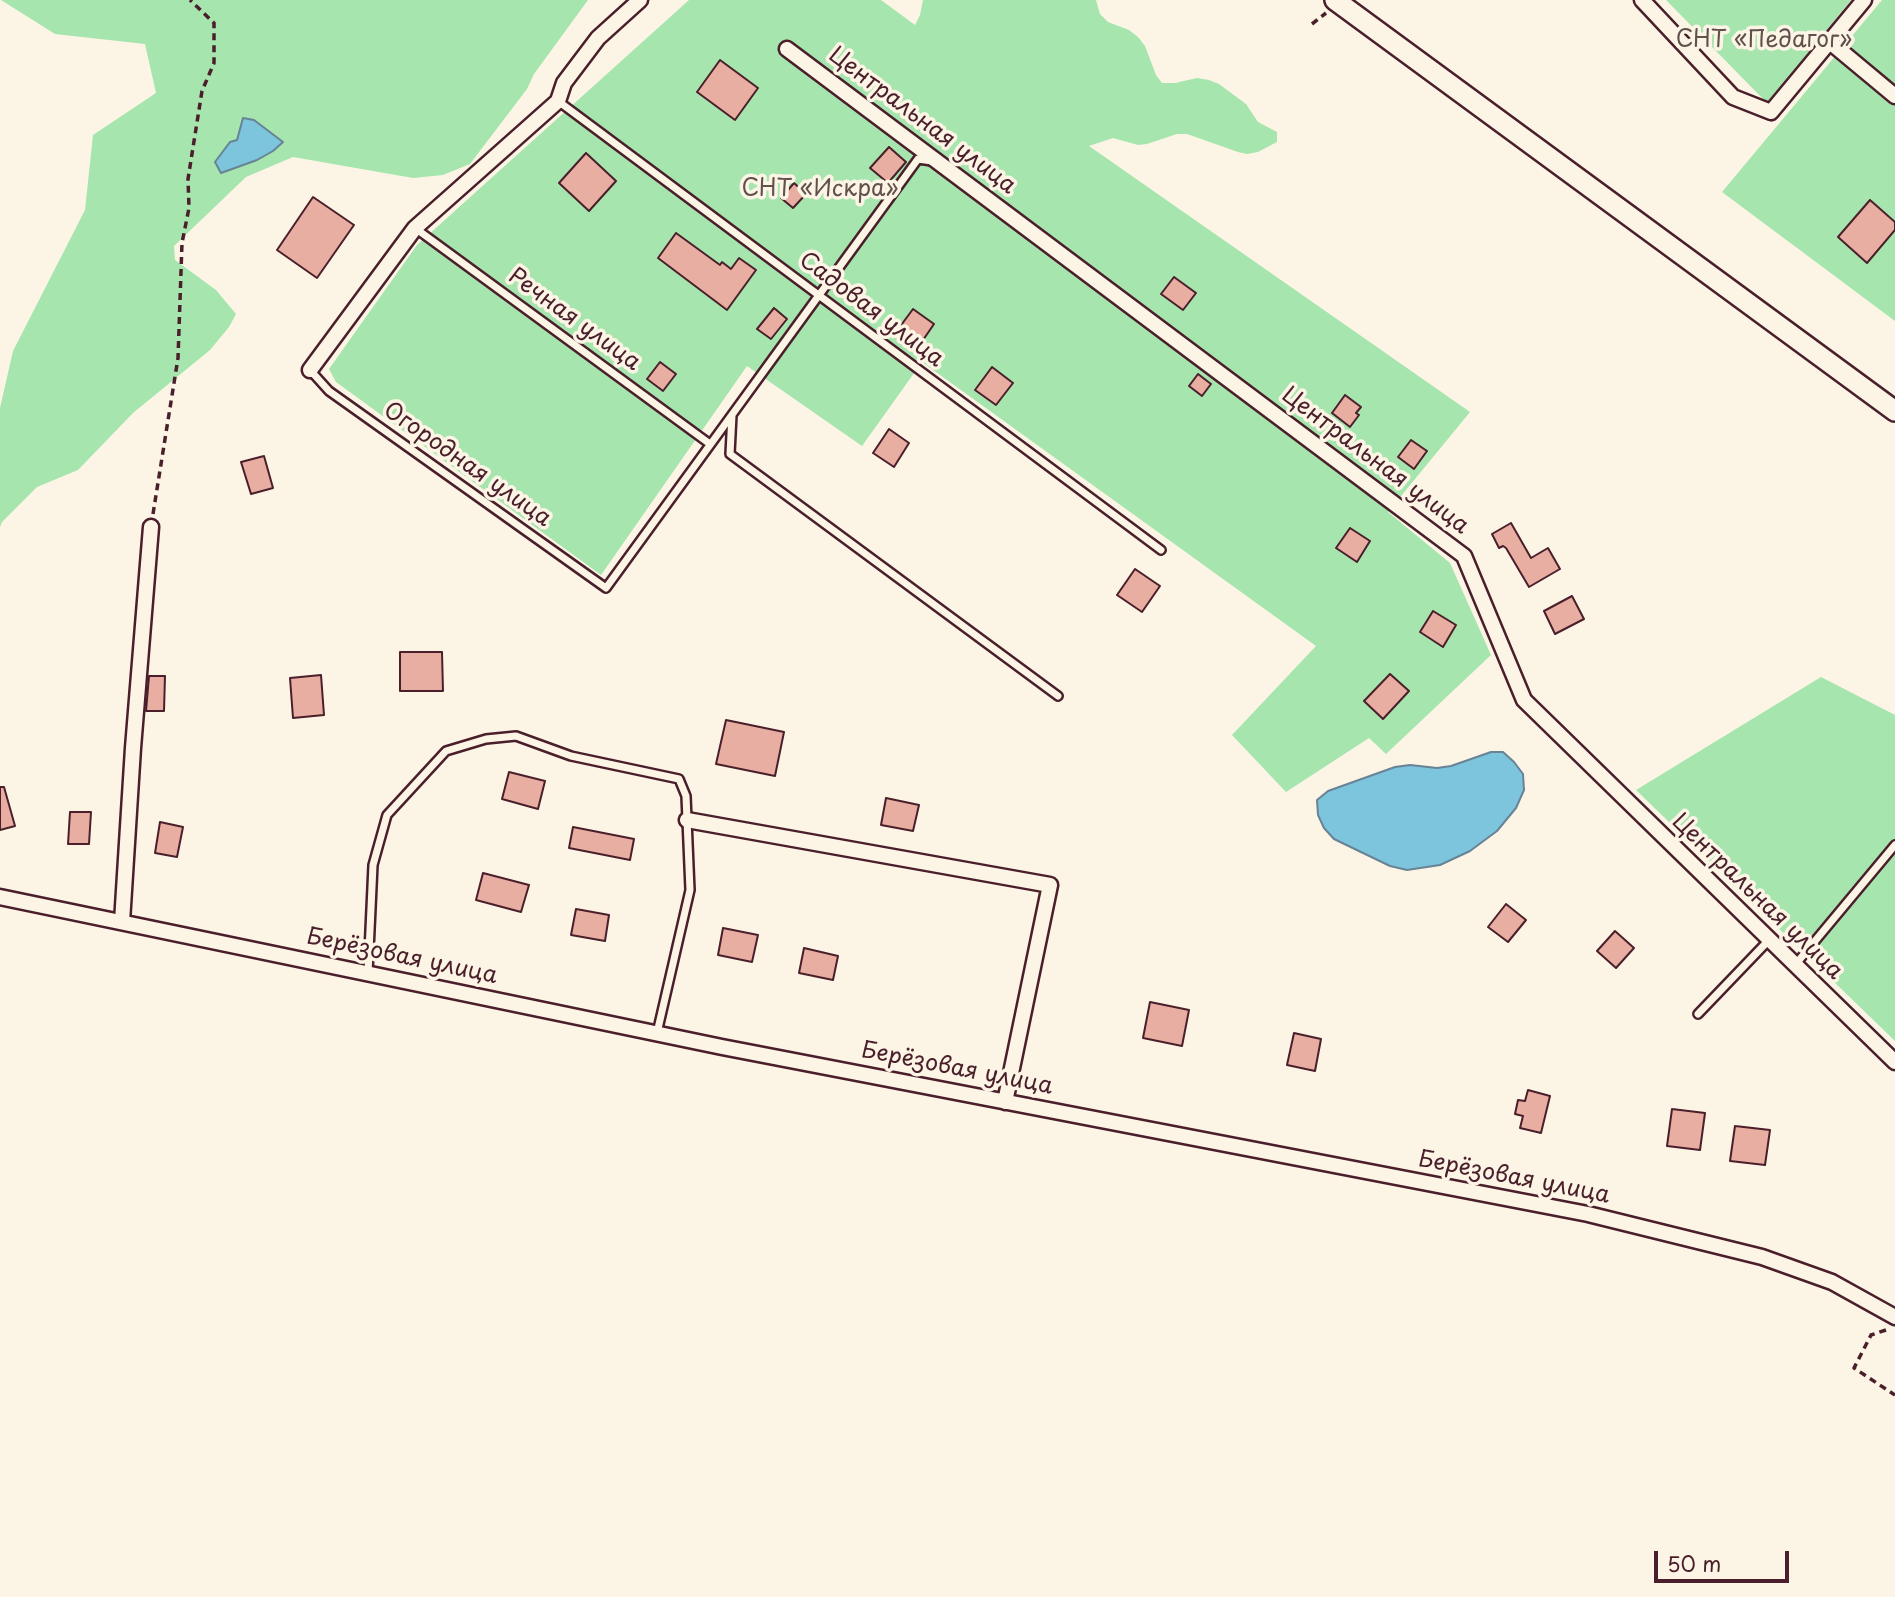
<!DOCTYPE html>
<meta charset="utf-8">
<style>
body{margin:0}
#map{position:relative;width:1895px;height:1597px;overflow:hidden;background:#fcf5e5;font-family:"Playpen Sans",sans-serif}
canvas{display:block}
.scale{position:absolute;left:1654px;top:1551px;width:135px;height:32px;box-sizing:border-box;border:4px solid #4a1f2b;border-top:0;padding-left:9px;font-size:21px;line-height:24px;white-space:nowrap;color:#4a1f2b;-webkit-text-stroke:5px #fcf5e5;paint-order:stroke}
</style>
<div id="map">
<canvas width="1895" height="1597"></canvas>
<div class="scale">50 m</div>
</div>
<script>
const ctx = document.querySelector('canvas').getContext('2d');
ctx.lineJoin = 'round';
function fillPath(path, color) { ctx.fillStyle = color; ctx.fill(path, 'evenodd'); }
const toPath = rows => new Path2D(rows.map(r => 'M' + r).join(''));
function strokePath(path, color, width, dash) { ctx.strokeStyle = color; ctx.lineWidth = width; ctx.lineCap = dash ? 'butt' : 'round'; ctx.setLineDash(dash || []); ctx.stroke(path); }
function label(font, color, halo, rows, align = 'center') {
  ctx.font = font + ' "Playpen Sans",sans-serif'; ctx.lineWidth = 7; ctx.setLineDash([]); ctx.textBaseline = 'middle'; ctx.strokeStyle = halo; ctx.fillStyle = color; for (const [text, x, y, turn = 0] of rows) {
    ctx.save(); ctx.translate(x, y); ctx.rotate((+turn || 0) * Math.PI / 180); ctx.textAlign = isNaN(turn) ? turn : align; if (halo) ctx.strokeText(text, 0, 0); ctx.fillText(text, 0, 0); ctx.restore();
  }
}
const green = toPath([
 [1,0,588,0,534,74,527,89,470,164,443,175,413,178,293,157,246,177,174,246,175,260,216,290,236,314,229,327,210,350,133,413,78,470,37,487,2,522,0,527,0,408,13,351,85,210,93,135,156,93,145,44,55,34],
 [689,0,881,0,915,25,920,15,923,0,1096,0,1100,14,1108,22,1129,30,1138,37,1145,46,1156,75,1162,83,1175,83,1197,78,1209,80,1219,84,1246,104,1258,122,1277,132,1277,142,1258,152,1247,154,1238,152,1187,134,1177,134,1147,144,1138,145,1113,138,1089,146,1470,412,1388,512,1450,563,1491,655,1386,754,1369,738,1286,792,1232,735,1316,646,922,362,862,446,747,366,601,575,336,382,329,369,417,245],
 [1666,0,1851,0,1767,103],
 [1882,0,1895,0,1895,321,1722,192],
 [1821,677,1895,715,1895,1041,1636,790]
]);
const water = toPath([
 [243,118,254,120,283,142,273,151,257,160,221,173,215,162,230,142,237,140,243,118],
 [1491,752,1503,752,1514,762,1523,774,1524,790,1516,808,1497,831,1470,851,1440,865,1407,870,1390,866,1334,839,1324,828,1318,815,1317,800,1328,791,1395,767,1410,765,1437,768,1451,766,1491,752]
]);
const building = toPath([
 [720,60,758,88,735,120,697,92,720,60],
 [889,147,906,162,888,183,870,168,889,147],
 [586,153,616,181,589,211,559,183,586,153],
 [794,183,806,194,793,208,781,198,794,183],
 [313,197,354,225,317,278,277,250,313,197],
 [1870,200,1895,222,1895,230,1867,263,1838,237,1870,200],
 [676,233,720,265,722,262,731,269,739,258,756,270,727,310,658,258,676,233],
 [1174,277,1196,293,1183,310,1161,294,1174,277],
 [774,308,787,319,771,339,757,329,774,308],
 [913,309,934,324,921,343,899,328,913,309],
 [660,362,676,374,663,391,647,379,660,362],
 [992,367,1013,383,996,405,975,390,992,367],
 [1198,374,1211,384,1202,396,1189,386,1198,374],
 [1345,395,1361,407,1356,413,1359,415,1350,427,1332,413,1345,395],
 [889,429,909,443,894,467,873,453,889,429],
 [1411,440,1427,451,1414,469,1398,457,1411,440],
 [264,456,273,488,251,494,241,462,264,456],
 [1511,523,1531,558,1548,548,1560,569,1529,587,1506,548,1503,546,1499,548,1492,534,1511,523],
 [1350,528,1370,541,1357,562,1336,548,1350,528],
 [1135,569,1160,586,1142,612,1117,595,1135,569],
 [1572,596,1584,619,1555,634,1544,611,1572,596],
 [1433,611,1456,625,1443,647,1420,632,1433,611],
 [400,652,442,652,443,691,400,691,400,652],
 [1390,674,1409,691,1383,719,1364,701,1390,674],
 [321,675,324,715,293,718,290,678,321,675],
 [149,676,165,676,164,711,146,711,149,676],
 [726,720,784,732,775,776,716,764,726,720],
 [509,772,545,781,538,809,502,799,509,772],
 [0,787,4,787,15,826,0,830,0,787],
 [886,798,919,805,913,831,881,825,886,798],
 [70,812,91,812,89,844,68,844,70,812],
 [160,822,183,827,177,857,155,853,160,822],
 [573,827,634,839,630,860,569,848,573,827],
 [483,873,529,885,521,912,476,900,483,873],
 [1506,904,1526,920,1508,942,1488,927,1506,904],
 [576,909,609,915,605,941,571,935,576,909],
 [723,928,758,935,752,962,718,955,723,928],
 [1615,931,1634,948,1616,968,1597,951,1615,931],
 [804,948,838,956,833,980,799,973,804,948],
 [1150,1002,1189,1010,1182,1046,1143,1038,1150,1002],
 [1294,1033,1321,1039,1315,1071,1287,1065,1294,1033],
 [1528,1090,1550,1096,1541,1133,1520,1128,1523,1116,1515,1114,1518,1100,1525,1101,1528,1090],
 [1672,1109,1705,1113,1700,1150,1667,1146,1672,1109],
 [1735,1126,1770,1130,1765,1165,1730,1161,1735,1126]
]);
const path = toPath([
 [1312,24,1326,13],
 [153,514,178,358,182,243,189,208,188,179,202,91,214,63,214,23,190,0],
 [1886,1330,1871,1335,1854,1368,1895,1395]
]);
const lane = toPath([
 [558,101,1161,550],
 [415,228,710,444],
 [310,370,329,391,606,588,918,159,932,161],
 [732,415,730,454,1058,696],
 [1795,965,1895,845],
 [368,973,373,865,387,815,446,751,486,739,516,736,571,756,679,779,686,796,690,890,657,1033],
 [1698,1014,1769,940]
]);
const street = toPath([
 [1642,0,1733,97,1771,112,1864,0],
 [1830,42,1895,96],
 [787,49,1464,556,1524,700,1895,1062],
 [310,370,415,228,558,101,564,83,598,38,640,0],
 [687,820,1050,885,1005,1102],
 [0,897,722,1047,1588,1214,1762,1257,1832,1282,1895,1317],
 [122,922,133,748,151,527]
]);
const secondary = toPath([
 [1335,0,1895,411]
]);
const parkNames = [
 ["СНТ «Педагог»",1764,41],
 ["СНТ «Искра»",820,190]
];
const streetNames = [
 ["Центральная улица",922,121,37],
 ["Садовая улица",871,310,37],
 ["Речная улица",574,320,36],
 ["Центральная улица",1375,461,37],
 ["Огородная улица",467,465,35],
 ["Центральная улица",1757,897,44],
 ["Берёзовая улица",402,957,12],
 ["Берёзовая улица",957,1069,11],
 ["Берёзовая улица",1514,1178,11]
];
fillPath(green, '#a6e5ae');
fillPath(water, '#7cc5dc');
strokePath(water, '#688395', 2);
fillPath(building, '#e7aea1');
strokePath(building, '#4a1f2b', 2);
strokePath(lane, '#4a1f2b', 12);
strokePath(street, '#4a1f2b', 19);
strokePath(secondary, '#4a1f2b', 24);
strokePath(path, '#4a1f2b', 3.5, [7, 5]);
strokePath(lane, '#fcf5e5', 7);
strokePath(street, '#fcf5e5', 14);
strokePath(secondary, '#fcf5e5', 19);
label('23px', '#61504c', '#fcf5e5', parkNames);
label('23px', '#4a1f2b', '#fcf5e5', streetNames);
</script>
